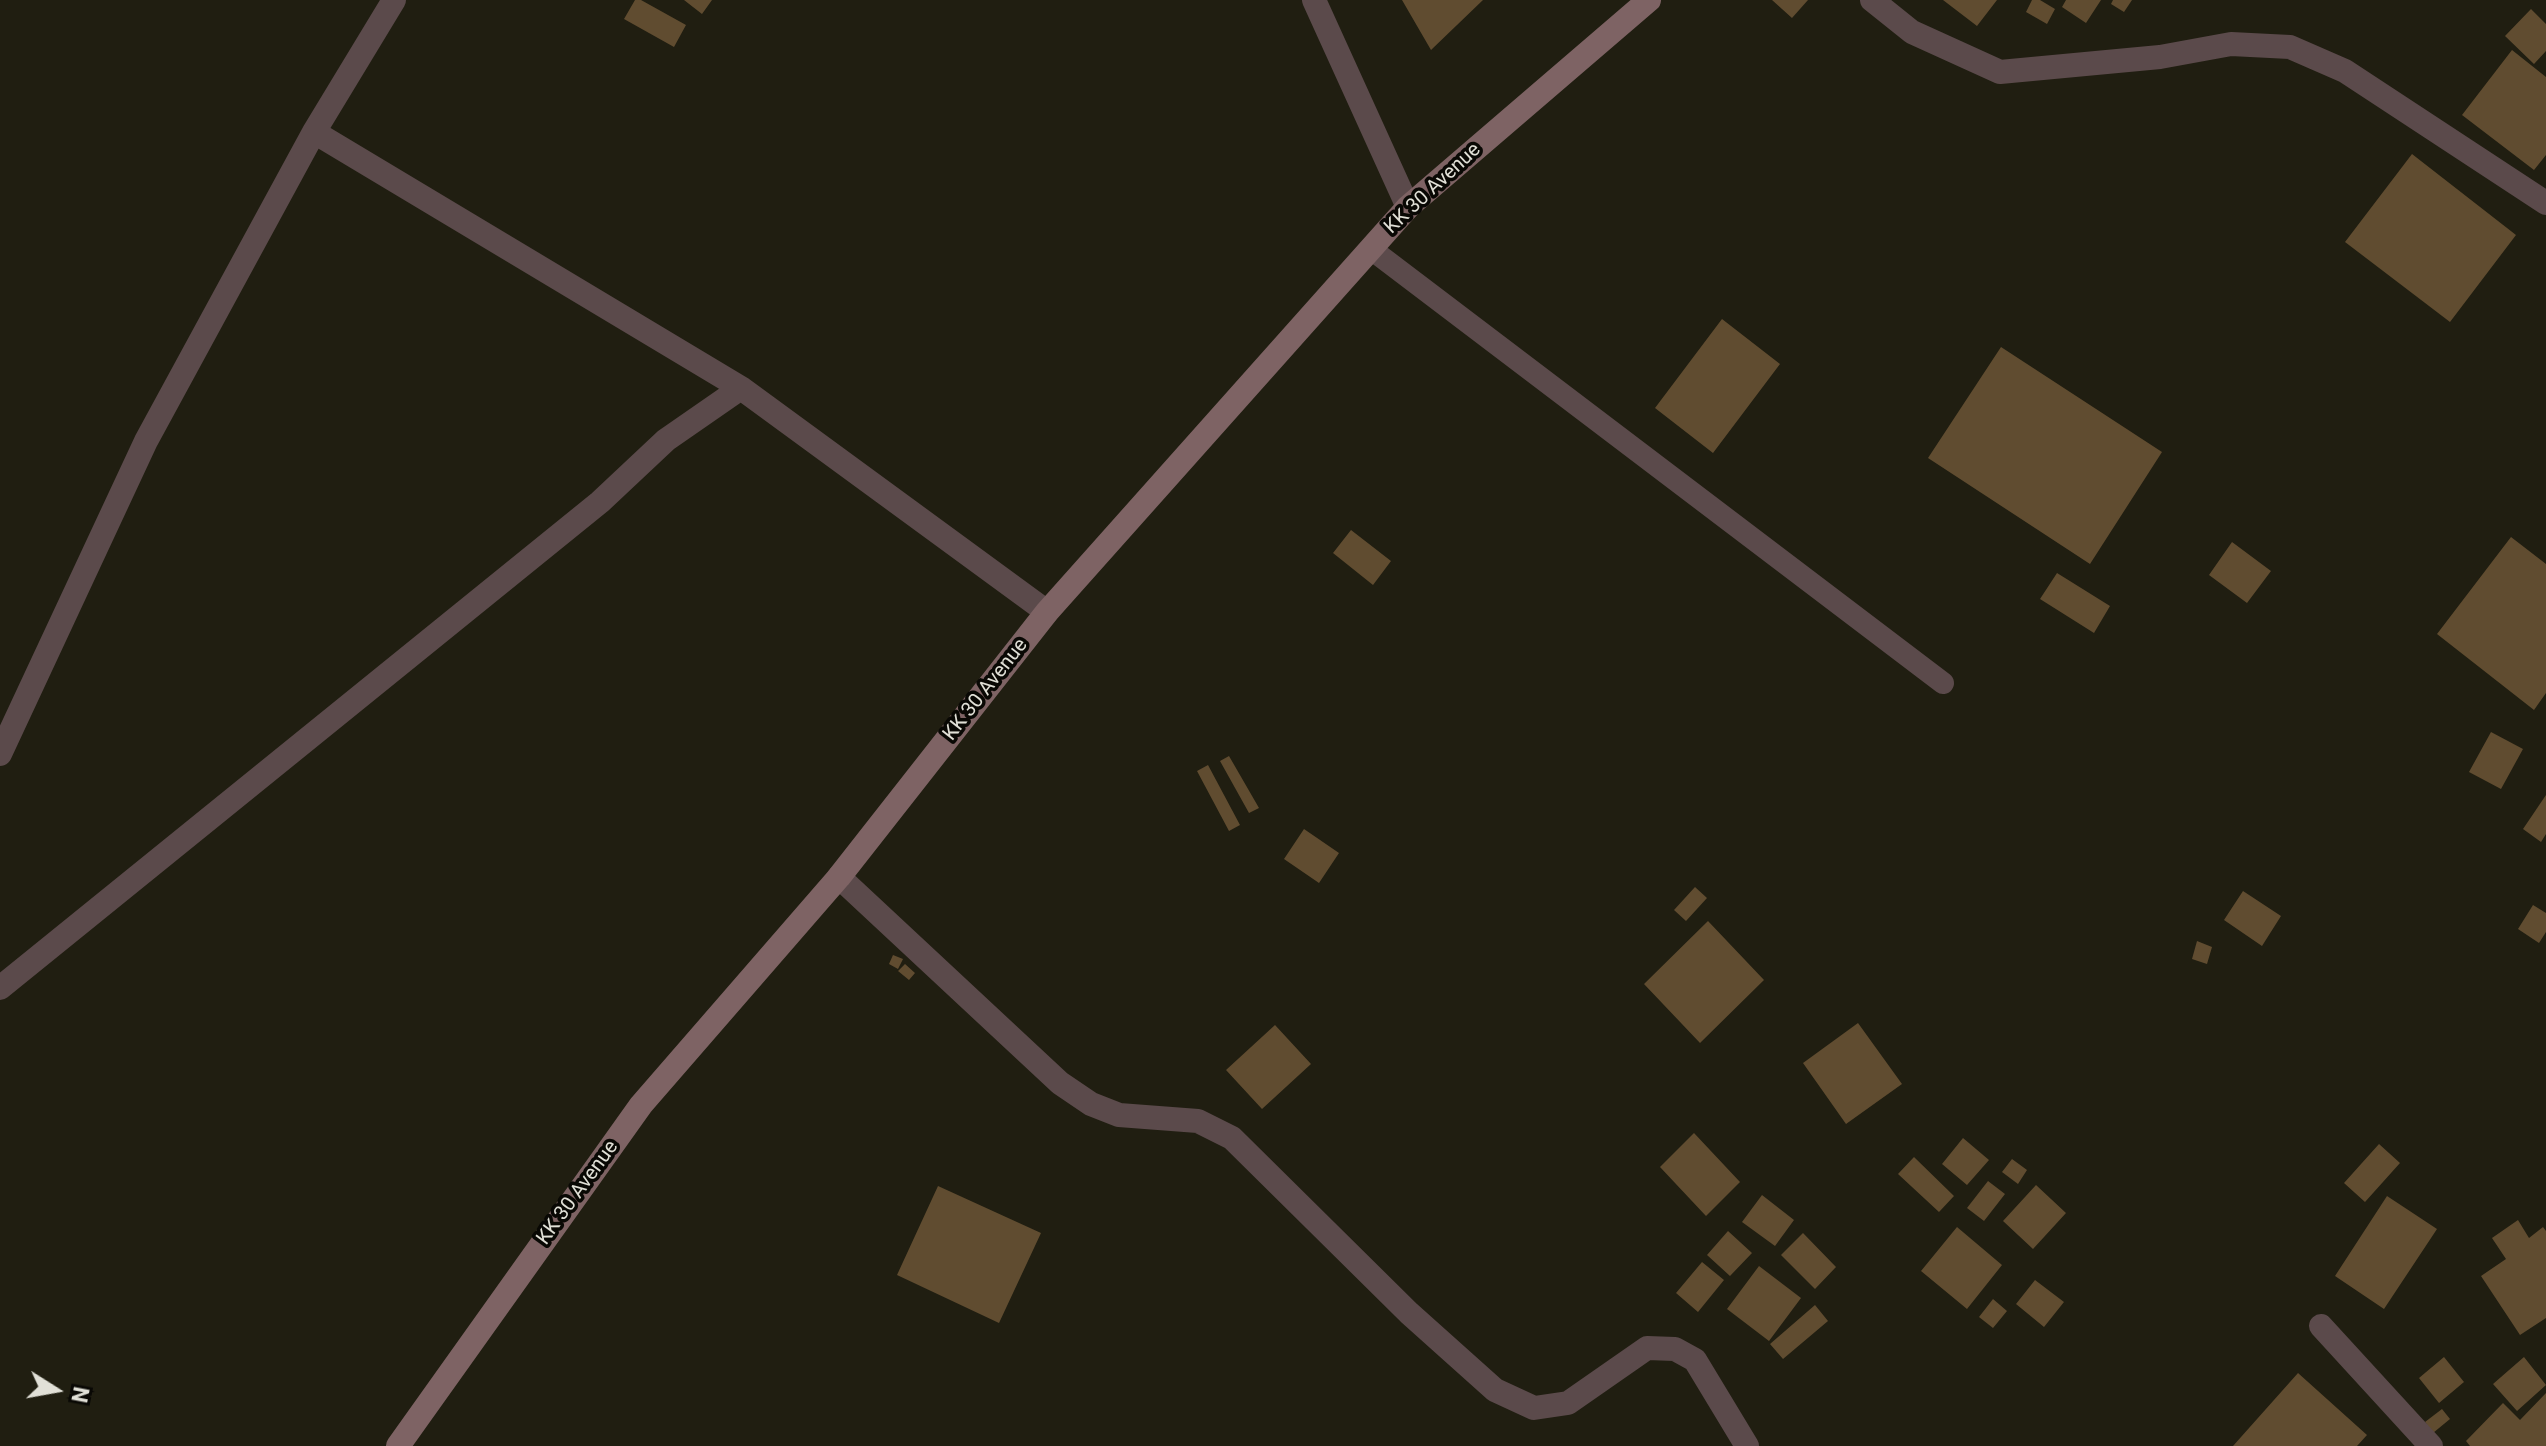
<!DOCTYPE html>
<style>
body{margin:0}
#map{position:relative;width:2546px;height:1446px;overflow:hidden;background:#201e11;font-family:Roboto,sans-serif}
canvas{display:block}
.north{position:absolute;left:16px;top:1350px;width:80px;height:80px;-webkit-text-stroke:6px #090804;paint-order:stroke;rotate:101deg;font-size:22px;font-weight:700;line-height:32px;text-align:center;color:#e1e0d7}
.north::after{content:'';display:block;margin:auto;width:28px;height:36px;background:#e1e0d7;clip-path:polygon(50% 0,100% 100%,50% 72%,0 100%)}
</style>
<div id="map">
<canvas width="2546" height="1446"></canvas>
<div class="north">N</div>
</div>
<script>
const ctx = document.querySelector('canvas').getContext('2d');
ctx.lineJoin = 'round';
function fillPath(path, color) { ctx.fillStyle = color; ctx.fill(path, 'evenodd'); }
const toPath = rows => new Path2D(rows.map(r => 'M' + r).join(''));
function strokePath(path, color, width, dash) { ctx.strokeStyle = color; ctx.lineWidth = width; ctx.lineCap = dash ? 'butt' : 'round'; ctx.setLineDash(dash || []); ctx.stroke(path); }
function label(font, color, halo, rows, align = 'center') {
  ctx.font = font + ' Roboto,sans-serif'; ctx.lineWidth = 7; ctx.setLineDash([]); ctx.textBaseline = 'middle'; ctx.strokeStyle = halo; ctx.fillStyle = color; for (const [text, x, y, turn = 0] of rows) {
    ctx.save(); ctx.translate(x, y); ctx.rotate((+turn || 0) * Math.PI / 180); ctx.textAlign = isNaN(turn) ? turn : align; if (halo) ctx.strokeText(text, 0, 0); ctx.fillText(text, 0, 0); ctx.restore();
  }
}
const building = toPath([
 [635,0,641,0,686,25,674,47,624,19],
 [684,0,712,0,702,14],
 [1402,0,1483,0,1431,50],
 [1772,0,1808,0,1792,18],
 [1943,0,1997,0,1977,26],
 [2032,0,2040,0,2055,9,2047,24,2026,12],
 [2066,0,2101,0,2086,23,2062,7],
 [2113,0,2132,0,2124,12,2111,4],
 [2531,9,2546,24,2546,51,2534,64,2505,36],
 [2512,50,2546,77,2546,155,2534,170,2462,115],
 [2412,154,2516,235,2450,322,2345,242],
 [1722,319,1780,364,1713,453,1655,408],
 [2001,347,2162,452,2090,564,1928,458],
 [1351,530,1391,561,1373,585,1333,553],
 [2511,537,2546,564,2546,693,2534,710,2437,634],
 [2232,542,2271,571,2247,603,2209,575],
 [2057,573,2110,606,2094,633,2040,599],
 [2491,732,2523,749,2501,789,2469,772],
 [1229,756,1259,808,1249,813,1220,761],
 [1208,765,1240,825,1229,831,1197,771],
 [2546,795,2546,834,2541,842,2523,829],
 [1304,829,1339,853,1319,883,1284,859],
 [1695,887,1707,898,1686,921,1674,910],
 [2243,891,2281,916,2262,946,2224,920],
 [2533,905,2546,913,2546,932,2539,943,2518,929],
 [1708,921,1764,980,1700,1043,1644,984],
 [2197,941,2212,947,2207,964,2192,959],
 [893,955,903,959,898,969,889,964],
 [905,964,915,973,909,980,898,971],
 [1858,1023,1902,1084,1846,1124,1803,1063],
 [1275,1025,1311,1064,1262,1109,1226,1070],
 [1694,1133,1740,1182,1706,1216,1660,1167],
 [1963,1138,1989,1160,1967,1185,1942,1164],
 [2379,1144,2400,1163,2365,1202,2344,1183],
 [1914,1157,1954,1196,1939,1212,1898,1174],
 [2012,1159,2027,1170,2018,1184,2002,1172],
 [1988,1181,2005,1194,1984,1221,1967,1208],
 [2036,1185,2066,1213,2033,1249,2003,1221],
 [938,1186,1041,1233,999,1323,897,1275],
 [1762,1195,1794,1220,1775,1246,1742,1222],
 [2387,1196,2437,1229,2384,1309,2335,1276],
 [2518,1220,2529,1238,2543,1227,2546,1231,2546,1318,2520,1335,2481,1276,2506,1259,2492,1238],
 [1957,1227,2002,1265,1967,1309,1921,1271],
 [1728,1231,1752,1253,1730,1276,1707,1255],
 [1803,1233,1836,1267,1815,1289,1781,1255],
 [1702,1262,1724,1280,1698,1312,1676,1293],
 [1759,1266,1801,1298,1769,1341,1727,1309],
 [2035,1280,2064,1302,2044,1327,2016,1304],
 [1993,1299,2007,1311,1993,1328,1979,1317],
 [1815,1305,1828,1321,1783,1359,1770,1344],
 [2444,1357,2464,1382,2439,1403,2419,1378],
 [2524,1357,2546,1385,2517,1411,2493,1384],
 [2298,1373,2367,1435,2357,1446,2233,1446],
 [2546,1393,2546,1446,2470,1446,2466,1441,2503,1403,2520,1420],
 [2442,1409,2450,1419,2433,1433,2425,1422]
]);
const service = toPath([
 [1371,249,1943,683]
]);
const minor = toPath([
 [1314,0,1408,207],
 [1872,0,1912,32,2000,72,2160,57,2231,44,2290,47,2345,71,2546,203],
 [314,132,741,388,1047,612],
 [0,754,146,441,314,132,394,0],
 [839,877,1060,1083,1091,1104,1119,1115,1198,1121,1232,1138,1409,1313,1495,1390,1534,1408,1568,1403,1647,1348,1675,1349,1695,1360,1747,1446],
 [0,988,600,502,666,440,741,388],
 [2321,1326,2431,1446]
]);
const secondary = toPath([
 [398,1446,641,1105,839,877,1047,612,1408,207,1649,0]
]);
const streetNames = [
 ["KK 30 Avenue",1433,189,-43],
 ["KK 30 Avenue",986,690,-52],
 ["KK 30 Avenue",578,1193,-54]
];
fillPath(building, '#604c30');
strokePath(service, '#5b4a4b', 22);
strokePath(minor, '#5b4a4b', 24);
strokePath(secondary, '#7e6364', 24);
label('20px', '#e1e0d7', '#090804', streetNames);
</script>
